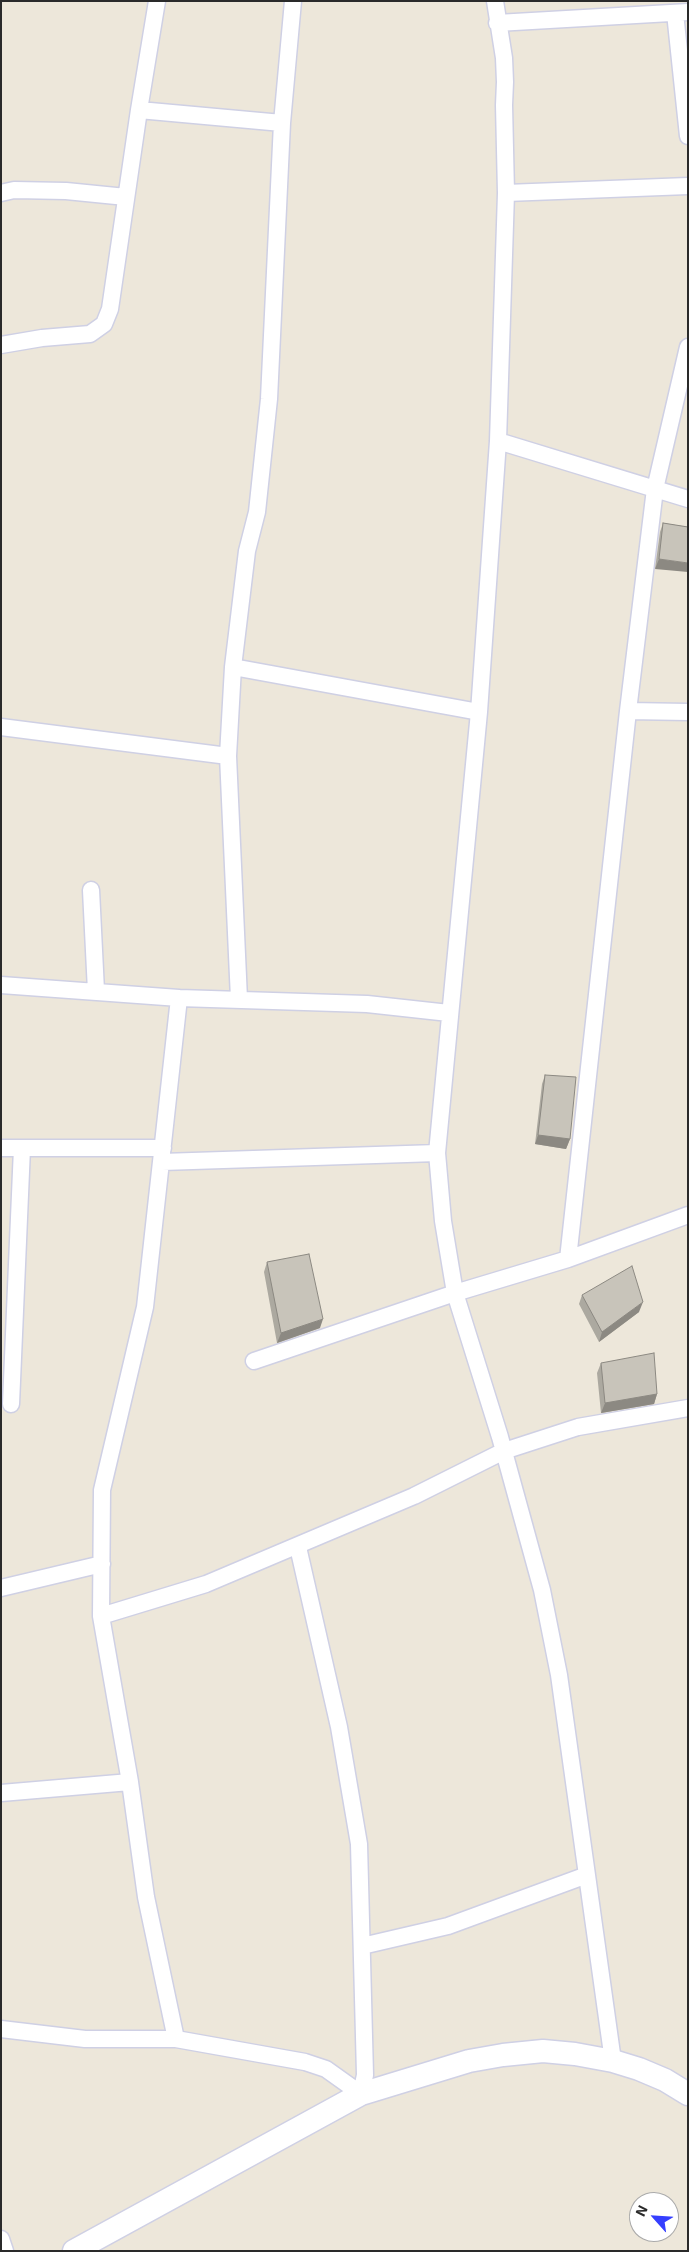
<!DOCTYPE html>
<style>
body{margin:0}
#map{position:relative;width:689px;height:2252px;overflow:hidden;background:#ede7da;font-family:"Exo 2",sans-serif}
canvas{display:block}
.frame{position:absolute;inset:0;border:2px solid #2a2a2a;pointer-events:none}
.north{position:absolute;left:629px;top:2192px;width:50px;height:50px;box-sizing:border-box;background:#fff;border:1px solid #aaa;border-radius:50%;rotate:296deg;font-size:14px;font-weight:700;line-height:20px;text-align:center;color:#2a2a2a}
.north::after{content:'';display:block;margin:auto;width:18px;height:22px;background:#353fff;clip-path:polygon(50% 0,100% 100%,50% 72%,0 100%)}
</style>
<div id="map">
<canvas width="689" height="2252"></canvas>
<div class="frame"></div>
<div class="north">N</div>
</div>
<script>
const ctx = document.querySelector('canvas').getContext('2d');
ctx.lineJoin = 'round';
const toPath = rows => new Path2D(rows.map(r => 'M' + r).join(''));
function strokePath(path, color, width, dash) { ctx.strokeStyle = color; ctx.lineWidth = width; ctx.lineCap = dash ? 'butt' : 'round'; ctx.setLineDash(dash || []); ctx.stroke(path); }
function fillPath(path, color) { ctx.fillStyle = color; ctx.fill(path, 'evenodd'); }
const street = toPath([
 [495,1,504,58,505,82,504,105,506,193,498,441,479,712,437,1153,443,1221,455,1293,500,1437,542,1590,559,1675,613,2061],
 [675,13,688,136],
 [497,23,688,12],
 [139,110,282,123],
 [1,193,14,190,66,191,126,197],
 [506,193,688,186],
 [1,345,42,338,90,334,104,324,110,309,139,110,157,1],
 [498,441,688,499],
 [233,667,479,712],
 [628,711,688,712],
 [1,727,228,756],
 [91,890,96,991],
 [1,985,179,998,367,1004,449,1013],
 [239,999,228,756,233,667,247,551,257,512,269,399,282,123,293,1],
 [1,1148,163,1148],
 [162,1162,437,1153],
 [568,1259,628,711,655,489,688,347],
 [254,1361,455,1293,568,1259,688,1215],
 [11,1404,22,1148],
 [1,1588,102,1564],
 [101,1616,206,1584,414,1496,504,1451,578,1427,688,1408],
 [1,1793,130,1782],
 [362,1946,448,1926,587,1875],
 [1,2029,85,2039,176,2039,305,2062,326,2069,361,2094,365,2075,359,1844,339,1727,298,1547],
 [176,2039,146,1897,130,1782,101,1616,102,1490,145,1307,179,998],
 [1,2239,5,2251]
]);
const secondary = toPath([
 [74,2251,361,2094,469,2061,503,2055,543,2051,575,2054,613,2061,639,2069,665,2080,688,2094]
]);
const wall = toPath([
 [663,523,688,527,655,569,660,532],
 [545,1075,570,1139,566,1149,535,1144,542,1084],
 [267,1262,320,1328,277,1343,264,1272],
 [582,1295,639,1312,599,1342,579,1304],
 [601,1363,657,1394,654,1404,601,1413,597,1373]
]);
const shadedWall = toPath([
 [659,559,688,563,688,572,655,569],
 [538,1135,570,1139,566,1149,535,1144],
 [643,1302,639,1312,599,1342,602,1332],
 [323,1319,320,1328,277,1343,281,1333],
 [657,1394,654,1404,601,1413,605,1403]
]);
const building = toPath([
 [663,523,688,527,688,563,659,559,663,523],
 [545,1075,576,1077,570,1139,538,1135,545,1075],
 [309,1254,323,1319,281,1333,267,1262,309,1254],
 [632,1266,643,1302,602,1332,582,1295,632,1266],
 [654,1353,657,1394,605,1403,601,1363,654,1353]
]);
strokePath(street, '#cfd0e4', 19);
strokePath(secondary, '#cfd0e4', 25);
strokePath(street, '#fff', 16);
strokePath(secondary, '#fff', 22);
fillPath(wall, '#aca9a0');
fillPath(shadedWall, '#8c8982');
fillPath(building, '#c8c4ba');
strokePath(building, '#8c8982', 1);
</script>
